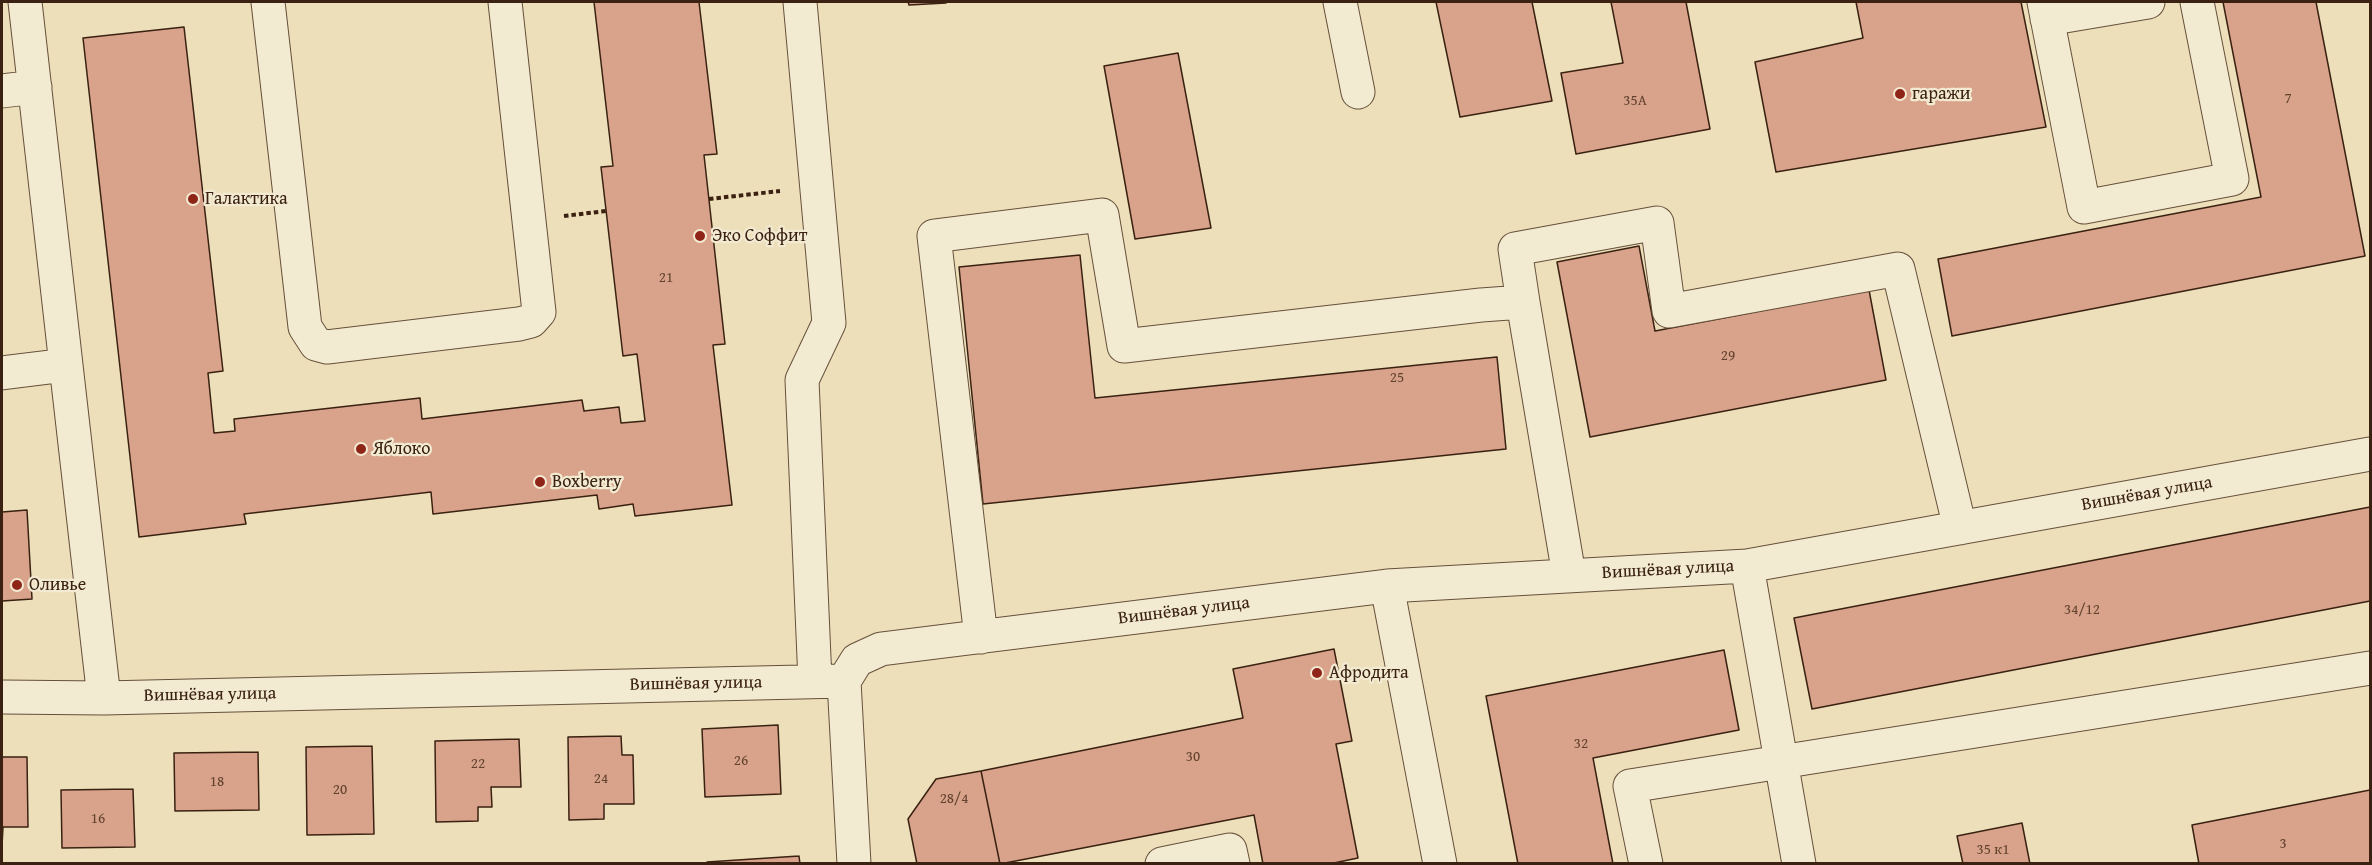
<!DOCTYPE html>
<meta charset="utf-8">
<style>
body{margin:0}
#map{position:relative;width:2372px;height:865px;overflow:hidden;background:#ecdfb9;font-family:"Gentium Book Plus",serif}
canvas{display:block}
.frame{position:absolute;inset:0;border:3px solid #3a2111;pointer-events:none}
</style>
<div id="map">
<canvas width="2372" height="865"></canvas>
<div class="frame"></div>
</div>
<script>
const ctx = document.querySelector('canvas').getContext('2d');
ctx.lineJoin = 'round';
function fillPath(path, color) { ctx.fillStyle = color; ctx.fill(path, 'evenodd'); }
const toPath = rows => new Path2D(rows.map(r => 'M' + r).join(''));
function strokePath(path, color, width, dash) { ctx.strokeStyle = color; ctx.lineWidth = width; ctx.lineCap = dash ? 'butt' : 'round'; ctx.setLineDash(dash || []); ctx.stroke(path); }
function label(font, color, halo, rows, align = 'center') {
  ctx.font = font + ' "Gentium Book Plus",serif'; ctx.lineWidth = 4.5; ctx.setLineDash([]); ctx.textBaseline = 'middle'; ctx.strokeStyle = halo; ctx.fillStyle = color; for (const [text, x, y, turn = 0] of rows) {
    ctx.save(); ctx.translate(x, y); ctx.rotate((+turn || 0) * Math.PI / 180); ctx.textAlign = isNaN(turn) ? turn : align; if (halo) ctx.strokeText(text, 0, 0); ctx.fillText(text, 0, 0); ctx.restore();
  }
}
const building = toPath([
 [594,2,699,2,717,154,704,155,725,344,713,345,732,505,635,516,633,504,599,509,597,495,433,514,431,492,244,514,246,524,139,537,83,38,184,27,223,371,208,373,214,433,235,431,234,419,420,398,422,419,582,400,584,411,619,407,621,423,645,421,637,354,623,356,601,167,613,166,594,2],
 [908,2,945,2,946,3,909,5,908,2],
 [1436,2,1532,2,1552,101,1460,117,1436,2],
 [1611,2,1686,2,1710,129,1576,154,1561,73,1623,63,1611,2],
 [1856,2,2021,2,2046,127,1776,172,1755,62,1863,38,1856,2],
 [2223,2,2316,2,2365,256,1952,336,1938,259,2261,197,2223,2],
 [1178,53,1211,228,1135,239,1104,66,1178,53],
 [1639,246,1655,331,1869,290,1886,380,1590,437,1557,262,1639,246],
 [1080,255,1095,398,1497,357,1506,449,983,504,959,267,1080,255],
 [2370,507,2370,601,1812,709,1794,618,2370,507],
 [27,510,32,599,2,601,2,512,27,510],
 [1334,649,1352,741,1336,744,1358,858,1329,864,1263,864,1254,815,1000,864,981,771,1243,718,1233,669,1334,649],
 [1724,650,1739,730,1593,758,1613,864,1518,864,1486,696,1724,650],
 [778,725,781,794,705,797,702,729,778,725],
 [621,736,622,755,633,755,634,804,604,804,604,819,569,820,568,737,621,736],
 [519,739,521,787,491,787,492,807,478,807,478,821,436,822,435,741,519,739],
 [372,746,374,834,307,835,306,747,372,746],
 [258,752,259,810,175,811,174,753,258,752],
 [2,757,27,757,28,827,3,827,2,846,2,757],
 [981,771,1000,864,917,864,908,819,936,779,981,771],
 [133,789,135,847,62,848,61,790,133,789],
 [2370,790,2370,864,2199,864,2192,825,2370,790],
 [2022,823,2030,864,1963,864,1957,836,2022,823],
 [799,856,800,864,707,864,707,862,799,856]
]);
const path = toPath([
 [709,199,780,191],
 [564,216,606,211]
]);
const minor = toPath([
 [268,2,305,327,316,344,327,347,519,324,531,321,539,312,505,2],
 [800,2,829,323,802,380,815,681],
 [1340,2,1358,92],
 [2044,2,2084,207,2232,179,2197,2],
 [2047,19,2148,2],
 [2,91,35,87],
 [1523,302,1515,249,1657,223,1669,311,1898,269,1960,528],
 [66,365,104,698],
 [2,373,66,365,25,2],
 [1747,566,1799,864],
 [1387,586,1440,864],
 [981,637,934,236,1102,215,1124,346,1481,305,1523,302,1569,575],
 [844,681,857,660,881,649,1387,586,1747,566,2370,454],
 [844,681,854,864],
 [2,697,104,698,844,681],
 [1162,864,1230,850,1233,864],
 [1646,864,1630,786,2370,668]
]);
const markers = [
 [1900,94,6,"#8f2418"],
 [193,199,6,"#8f2418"],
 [700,236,6,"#8f2418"],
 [361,449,6,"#8f2418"],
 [540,482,6,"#8f2418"],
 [17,585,6,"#8f2418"],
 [1317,673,6,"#8f2418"]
];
const numberNames = [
 ["7",2288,99],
 ["35А",1635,101],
 ["21",666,278],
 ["29",1728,356],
 ["25",1397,378],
 ["34/12",2082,610],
 ["32",1581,744],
 ["30",1193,757],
 ["26",741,761],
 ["22",478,764],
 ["24",601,779],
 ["18",217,782],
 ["20",340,790],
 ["28/4",954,799],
 ["16",98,819],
 ["3",2283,844],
 ["35 к1",1993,850]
];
const poiNames = [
 ["гаражи",1912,94],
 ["Галактика",205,199],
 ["Эко Соффит",712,236],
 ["Яблоко",373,449],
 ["Boxberry",552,482],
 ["Оливье",29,585],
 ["Афродита",1329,673]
];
const streetNames = [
 ["Вишнёвая улица",2147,494,-10],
 ["Вишнёвая улица",1668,570,-3],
 ["Вишнёвая улица",1184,611,-7],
 ["Вишнёвая улица",696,684,-1],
 ["Вишнёвая улица",210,695,-1]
];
fillPath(building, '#d8a38a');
strokePath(building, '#3a2111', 1.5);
strokePath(minor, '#66503b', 35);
strokePath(path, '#3a2111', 4, [4.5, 3]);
strokePath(minor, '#f3ead2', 33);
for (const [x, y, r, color] of markers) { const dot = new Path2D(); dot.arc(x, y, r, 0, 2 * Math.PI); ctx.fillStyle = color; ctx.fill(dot); strokePath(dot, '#f3ead2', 2); }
label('15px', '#62422f', null, numberNames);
label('18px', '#3a2111', '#f3ead2', poiNames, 'left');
label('18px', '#3a2111', '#f3ead2', streetNames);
</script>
